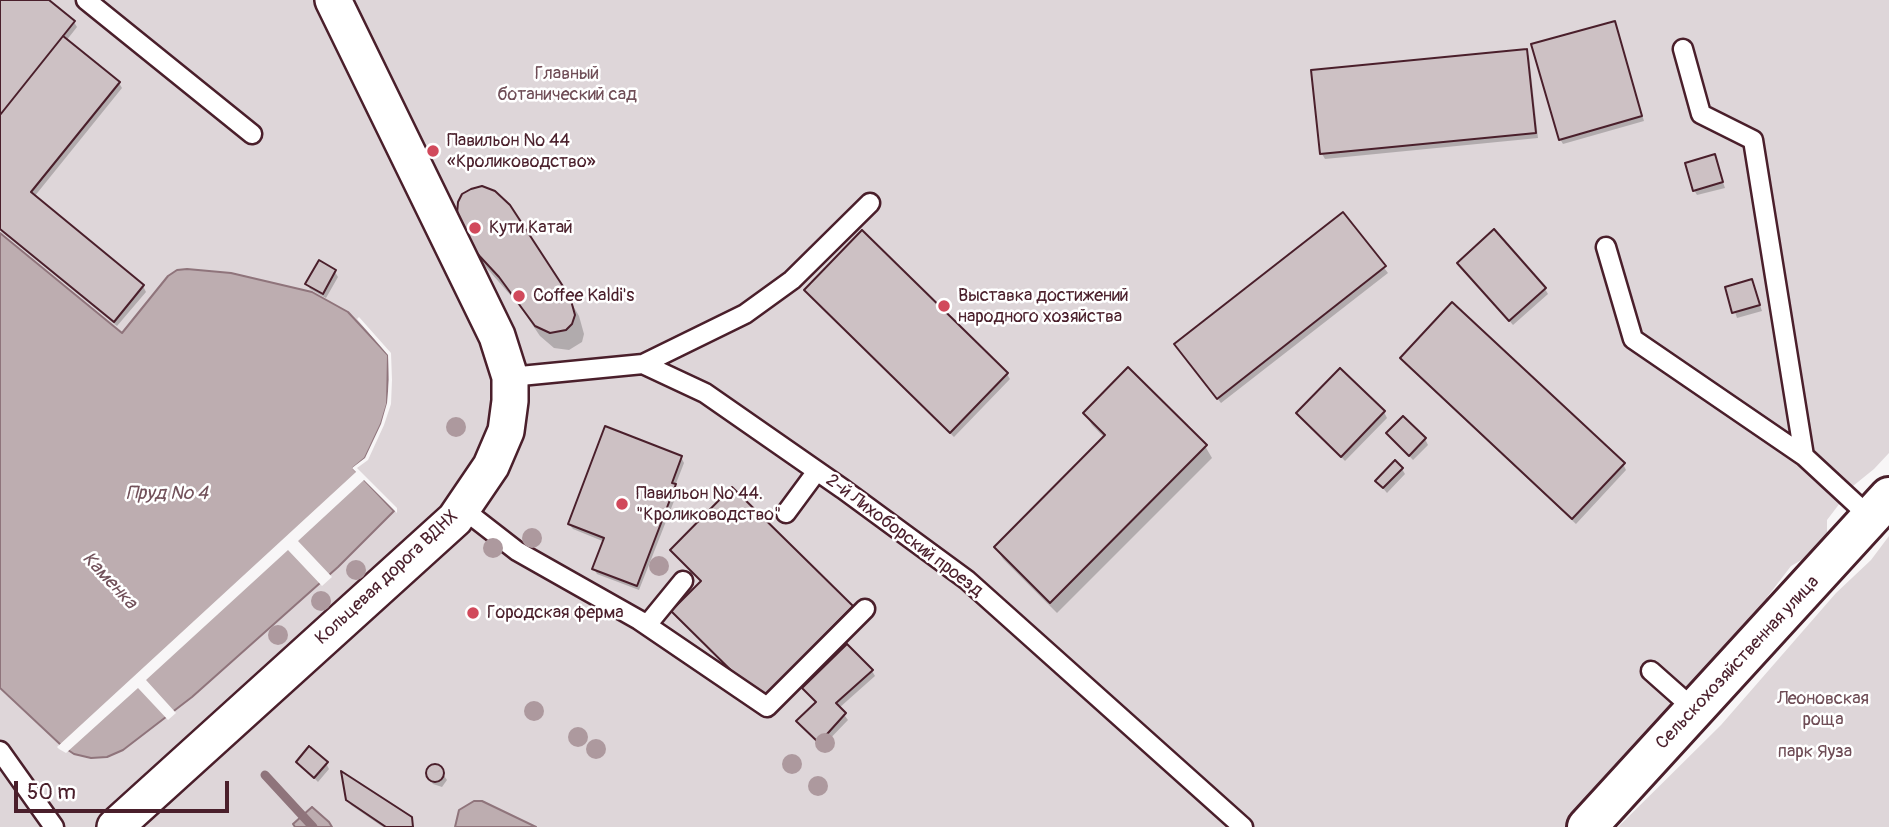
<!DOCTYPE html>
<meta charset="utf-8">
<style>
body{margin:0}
#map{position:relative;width:1889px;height:827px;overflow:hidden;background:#f8f6f7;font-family:Pangolin,sans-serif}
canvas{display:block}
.scale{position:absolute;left:14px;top:781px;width:215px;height:32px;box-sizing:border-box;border:4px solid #4a1f2b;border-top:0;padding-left:9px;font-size:21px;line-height:24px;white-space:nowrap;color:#4a1f2b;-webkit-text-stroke:5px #fff;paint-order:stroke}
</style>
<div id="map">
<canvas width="1889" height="827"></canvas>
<div class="scale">50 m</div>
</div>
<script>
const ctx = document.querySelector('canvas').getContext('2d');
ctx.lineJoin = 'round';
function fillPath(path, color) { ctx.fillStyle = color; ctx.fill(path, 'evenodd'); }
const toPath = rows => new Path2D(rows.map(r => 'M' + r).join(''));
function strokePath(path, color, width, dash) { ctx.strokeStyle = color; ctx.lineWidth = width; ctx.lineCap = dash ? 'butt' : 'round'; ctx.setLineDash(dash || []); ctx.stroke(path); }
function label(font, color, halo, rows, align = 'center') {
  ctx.font = font + ' Pangolin,sans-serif'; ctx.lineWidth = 5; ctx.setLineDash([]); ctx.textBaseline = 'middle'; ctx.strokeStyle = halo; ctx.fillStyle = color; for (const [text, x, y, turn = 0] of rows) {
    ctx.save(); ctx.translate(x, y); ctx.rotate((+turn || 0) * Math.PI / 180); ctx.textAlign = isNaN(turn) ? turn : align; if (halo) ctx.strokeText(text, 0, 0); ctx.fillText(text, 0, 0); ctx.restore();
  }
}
const green = toPath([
 [0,0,1889,0,1889,453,1874,469,1853,486,1827,520,1827,541,1821,549,1791,566,1768,596,1762,609,1755,613,1672,720,1567,827,0,827],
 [1889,536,1889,827,1618,827,1721,725,1836,593,1871,560]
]);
const water = toPath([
 [0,233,122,333,168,276,177,270,187,269,231,273,312,292,348,312,388,355,387,404,381,424,365,458,353,468,394,511,338,567,192,697,123,750,107,757,91,758,74,754,62,746,0,688,0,233],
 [474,801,482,801,536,827,455,827,459,810,474,801],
 [312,807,329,822,332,827,295,827,293,824,312,807]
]);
const pier = toPath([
 [359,317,391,353,392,380,391,404,384,425,368,460,357,468,397,508,397,513,364,480,298,541,332,577,322,586,288,550,146,680,176,713,168,720,138,688,66,753,59,749,57,747,356,472,352,468,365,458,381,424,387,403,389,380,388,355,357,319]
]);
const shadow = toPath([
 [0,0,47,0,74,22,77,27,66,41,119,83,122,88,34,197,143,286,146,292,117,326,0,230],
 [1614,23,1644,121,1563,144,1560,139],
 [1526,51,1529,56,1538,138,1325,159,1322,154],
 [1714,156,1725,188,1697,195,1694,190],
 [1343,214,1388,273,1221,403,1179,350],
 [462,227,568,297,579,316,584,334,582,342,569,350,554,348,540,336,519,305,485,266],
 [1463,268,1545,289,1548,294,1513,325],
 [335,272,338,277,326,298,310,289,307,284],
 [1752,281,1762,311,1737,318,1727,288],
 [806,290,1007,374,1010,379,954,437],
 [1402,358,1623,464,1626,470,1576,524,1405,364],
 [1384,412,1387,418,1345,461,1299,413],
 [1085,413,1205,446,1212,458,1057,613,1003,559,996,548,1105,438,1092,425],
 [1388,434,1425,439,1428,445,1413,460],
 [681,457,684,463,675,486,678,491,639,590,597,574,594,569,605,542,573,529,569,524],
 [1402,469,1405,474,1387,493,1377,481],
 [672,551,851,607,854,612,765,704,676,617,673,612,702,583],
 [872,671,875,676,839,708,848,720,822,747,799,721,817,703,804,688],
 [298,762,326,763,329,769,318,782],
 [433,766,437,766,447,780,442,787,433,784,429,778,428,774],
 [347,799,410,818,414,827,383,827,351,805]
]);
const stream = toPath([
 [265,775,313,827]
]);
const building = toPath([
 [0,0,49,0,75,21,0,115,0,0],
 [1615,21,1642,116,1559,140,1531,44,1615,21],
 [63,36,120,82,31,192,144,285,114,322,0,229,0,115,63,36],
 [1527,49,1536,133,1320,154,1311,70,1527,49],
 [1715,154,1723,182,1693,191,1685,163,1715,154],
 [482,186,495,191,510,205,570,297,575,315,572,324,566,330,550,333,535,326,499,277,473,249,460,228,457,214,458,202,462,194,471,189,482,186],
 [1343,212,1386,266,1217,399,1174,344,1343,212],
 [1494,229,1546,288,1509,321,1457,263,1494,229],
 [862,230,1008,373,950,433,804,290,862,230],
 [319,260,336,270,323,294,305,284,319,260],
 [1752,279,1760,305,1732,313,1725,287,1752,279],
 [1452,302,1625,463,1572,519,1400,358,1452,302],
 [1128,367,1207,445,1050,603,994,547,1105,435,1083,413,1128,367],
 [1340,368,1385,411,1341,457,1296,413,1340,368],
 [1403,416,1426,438,1409,456,1386,433,1403,416],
 [605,426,682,456,672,483,676,484,637,586,592,569,604,538,568,524,605,426],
 [1395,460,1403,468,1383,488,1375,481,1395,460],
 [732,487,853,606,761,700,671,611,701,581,670,550,732,487],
 [847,644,873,670,836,703,846,713,819,743,796,721,816,702,802,688,847,644],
 [309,746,328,762,314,778,296,762,309,746],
 '426 773a9 9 0 1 1 18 0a9 9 0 1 1-18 0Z',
 [341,771,412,817,413,827,386,827,346,800,341,771]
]);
const service = toPath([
 [86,0,252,134],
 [1683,49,1701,114,1753,140,1804,456,1871,518],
 [1606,247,1633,339,1804,456],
 [643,364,745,314,792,280,870,203],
 [510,377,643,364,705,393,843,489,967,580,1243,827],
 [463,509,517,551,639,620,767,707,865,609],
 [786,513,817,471],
 [647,625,683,581],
 [1651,671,1695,710],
 [0,751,54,827]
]);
const minor = toPath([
 [115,827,455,519,491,466,506,431,510,401,510,377,497,336,333,0]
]);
const secondary = toPath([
 [1587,827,1889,497]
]);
const trees = [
 [456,427],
 [532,538],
 [493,548],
 [659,566],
 [356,570],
 [321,601],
 [278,635],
 [534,711],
 [578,737],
 [825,743],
 [596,749],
 [792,764],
 [818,786]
];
const markers = [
 [433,151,7,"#d1495b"],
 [475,228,7,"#d1495b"],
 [519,296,7,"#d1495b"],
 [944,306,7,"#d1495b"],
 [622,504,7,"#d1495b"],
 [473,613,7,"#d1495b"]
];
const parkNames = [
 ["Главный",567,74],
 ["ботанический сад",567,95],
 ["Леоновская",1823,699],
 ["роща",1823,720],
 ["парк Яуза",1815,752]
];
const poiNames = [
 ["Павильон № 44",447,141],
 ["«Кролиководство»",447,162],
 ["Кути Катай",489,228],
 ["Coffee Kaldi's",533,296],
 ["Выставка достижений",958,296],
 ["народного хозяйства",958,317],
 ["Павильон № 44.",636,494],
 ["\"Кролиководство\"",636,515],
 ["Городская ферма",487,613]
];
const streetNames = [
 ["2-й Лихоборский проезд",904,536,37],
 ["Кольцевая дорога ВДНХ",387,578,-43],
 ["Сельскохозяйственная улица",1738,663,-47]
];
const waterNames = [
 ["Пруд № 4",167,494],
 ["Каменка",109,581,47]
];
fillPath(green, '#ded6d9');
fillPath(water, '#bdadb0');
strokePath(water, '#8f747b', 2);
fillPath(pier, '#f8f6f7');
fillPath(shadow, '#0003');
strokePath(stream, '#8f747b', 9);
fillPath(building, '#cdc1c4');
strokePath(building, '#4a1f2b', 2);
strokePath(service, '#4a1f2b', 23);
strokePath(minor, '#4a1f2b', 40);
strokePath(secondary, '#4a1f2b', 44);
strokePath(service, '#fff', 18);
strokePath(minor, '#fff', 35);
strokePath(secondary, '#fff', 38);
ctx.fillStyle = '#ad999e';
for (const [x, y] of trees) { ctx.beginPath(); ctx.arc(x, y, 10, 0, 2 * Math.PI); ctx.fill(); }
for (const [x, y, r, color] of markers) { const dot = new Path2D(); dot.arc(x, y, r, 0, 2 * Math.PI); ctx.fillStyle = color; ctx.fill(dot); strokePath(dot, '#fff', 2.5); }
label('18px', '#6f4d56', '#fff', parkNames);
label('18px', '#4a1f2b', '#fff', poiNames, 'left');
label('18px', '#4a1f2b', '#fff', streetNames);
label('italic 19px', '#72515a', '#fff', waterNames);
</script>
